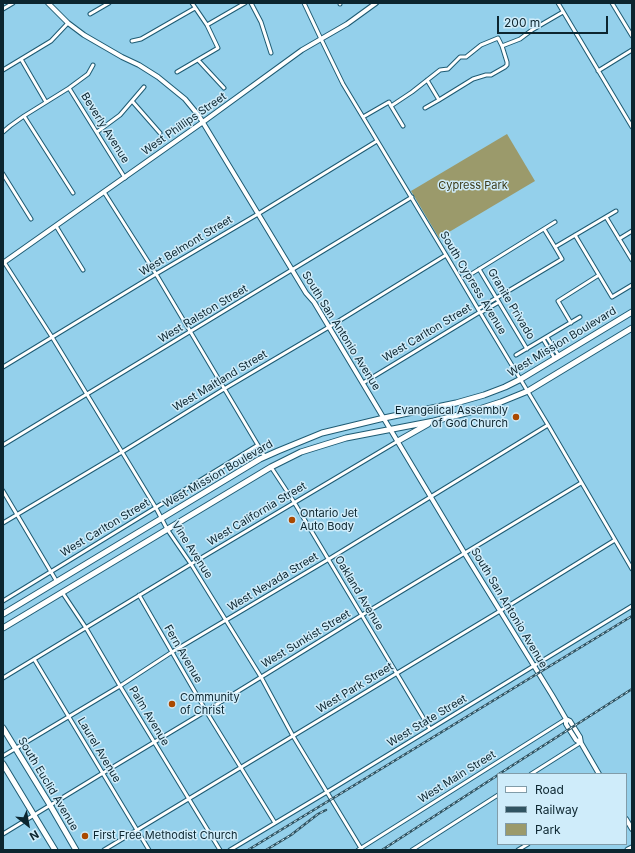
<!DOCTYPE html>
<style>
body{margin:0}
#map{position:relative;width:635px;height:853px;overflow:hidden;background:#94d0eb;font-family:Inter,sans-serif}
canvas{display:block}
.frame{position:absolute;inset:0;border:4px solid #0c252f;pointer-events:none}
.legend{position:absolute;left:497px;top:773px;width:130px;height:72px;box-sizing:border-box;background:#cfecfa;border:1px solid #819ca9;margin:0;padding:5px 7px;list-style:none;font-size:12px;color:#0c252f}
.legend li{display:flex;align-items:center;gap:8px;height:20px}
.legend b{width:20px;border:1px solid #819ca9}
.north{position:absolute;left:8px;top:805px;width:40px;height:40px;-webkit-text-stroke:3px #cfecfa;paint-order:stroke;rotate:149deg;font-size:11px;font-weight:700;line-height:16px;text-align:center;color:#0c252f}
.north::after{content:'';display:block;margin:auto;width:14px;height:18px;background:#0c252f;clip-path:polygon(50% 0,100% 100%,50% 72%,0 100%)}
.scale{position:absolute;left:497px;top:16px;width:111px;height:18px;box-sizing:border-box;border:2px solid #0c252f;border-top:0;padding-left:5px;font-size:12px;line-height:14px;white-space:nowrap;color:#0c252f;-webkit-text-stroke:3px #cfecfa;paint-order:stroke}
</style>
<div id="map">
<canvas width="635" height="853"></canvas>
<div class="frame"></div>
<ul class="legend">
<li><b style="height:5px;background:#fff"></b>Road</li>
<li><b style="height:5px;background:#305361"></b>Railway</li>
<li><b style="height:11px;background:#9b9a6b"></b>Park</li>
</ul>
<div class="north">N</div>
<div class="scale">200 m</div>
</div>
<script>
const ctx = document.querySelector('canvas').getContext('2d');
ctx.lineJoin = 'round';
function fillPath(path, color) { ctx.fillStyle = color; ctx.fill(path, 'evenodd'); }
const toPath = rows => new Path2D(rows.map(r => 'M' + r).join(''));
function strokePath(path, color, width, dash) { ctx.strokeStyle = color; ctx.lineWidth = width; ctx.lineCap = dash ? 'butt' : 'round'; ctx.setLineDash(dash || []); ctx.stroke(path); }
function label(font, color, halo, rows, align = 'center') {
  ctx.font = font + ' Inter,sans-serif'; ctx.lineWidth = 3; ctx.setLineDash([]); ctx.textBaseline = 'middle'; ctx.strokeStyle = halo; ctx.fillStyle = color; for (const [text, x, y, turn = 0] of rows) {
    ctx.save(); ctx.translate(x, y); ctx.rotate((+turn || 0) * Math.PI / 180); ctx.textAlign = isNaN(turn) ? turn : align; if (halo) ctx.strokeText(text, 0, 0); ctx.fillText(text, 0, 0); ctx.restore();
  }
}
const green = toPath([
 [507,134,535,181,439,238,411,191]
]);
const minor = toPath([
 [251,3,261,22,271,53],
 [304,3,321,39,343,84,446,255,478,309,548,425,632,569],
 [340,3,340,4],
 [558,3,632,127],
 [612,3,632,36],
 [3,9,13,3],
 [90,14,109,3],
 [207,25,245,3],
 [132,41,141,39,195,8],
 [21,59,46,102],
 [198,60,224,88],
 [3,70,51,41,68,23],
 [598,71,632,50],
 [177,72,218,48,207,25,192,3],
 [69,88,125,178],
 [439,100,473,79,486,75,491,75,505,67,507,65,507,62,502,46,520,39,532,30,563,12],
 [132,101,160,133],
 [425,108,439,100,427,80],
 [24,116,73,193],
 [363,117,389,102,391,106],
 [403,126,391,106,412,92,440,70,448,69,460,57,466,57,481,45,498,38,502,46],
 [3,132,10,126,24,116,69,88,88,74,93,65],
 [97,132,120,115,144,87],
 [3,174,31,219],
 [104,192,156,274,265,457],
 [606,217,632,260],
 [56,226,83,270],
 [544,229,555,247],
 [575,235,612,297,632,285],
 [619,239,632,231],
 [4,262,52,337,122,452,156,508,167,529,191,564,261,677,293,736,362,850],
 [479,269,527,349],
 [468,276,555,222],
 [478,309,562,259,555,247,616,211],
 [480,313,499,302],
 [571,323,558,301,599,275],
 [547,337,559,356],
 [543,339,555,359],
 [516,355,580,317],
 [3,367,156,274,258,214,377,141],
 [363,383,480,312],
 [3,445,412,197],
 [271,467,294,502,430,729],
 [3,491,57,582],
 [3,523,122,452,224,389,329,327,446,255],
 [62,592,86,628,120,686,220,850],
 [139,595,206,711,275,823],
 [3,601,258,445],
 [34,659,149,850],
 [3,678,191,564,398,441],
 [3,756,120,686,172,652,329,559,548,425],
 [531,774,580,743],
 [3,834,103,773,206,711,362,615,581,483],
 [104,850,500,611,615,540],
 [230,850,327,792,632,606],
 [358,850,566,719],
 [412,850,498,795],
 [518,850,528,844]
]);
const tertiary = toPath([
 [48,3,68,23,84,35,122,57,139,65,158,77,185,99,199,116,306,293,314,302,329,327,465,554,552,695,566,719,566,724,569,729,576,740,581,743,599,774],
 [3,263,203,122,302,50,321,39,347,24,376,3],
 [566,719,570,721,580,737,581,743],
 [626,819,632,829]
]);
const primary = toPath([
 [398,441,428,424],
 [3,614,260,459,278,451,322,433,384,418,456,403,484,395,505,387,521,379,632,312],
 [3,628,271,467,301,452,346,438,434,421,470,412,501,402,528,391,632,328],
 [3,728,50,805,76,850],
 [3,764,55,850],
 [628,850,632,848]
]);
const rail = toPath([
 [499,774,632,689],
 [248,850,632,616],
 [266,850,291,835,318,814,326,810],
 [382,850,498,775]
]);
const markers = [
 [516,417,4,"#aa4901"],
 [292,520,4,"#aa4901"],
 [172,704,4,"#aa4901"],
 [85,836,4,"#aa4901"]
];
const streetNames = [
 ["West Phillips Street",184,124,-35],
 ["Beverly Avenue",105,128,58],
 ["West Belmont Street",186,246,-31],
 ["South Cypress Avenue",473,283,59],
 ["Granite Privado",511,304,59],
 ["West Ralston Street",203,314,-31],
 ["South San Antonio Avenue",341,331,58],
 ["West Carlton Street",427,333,-31],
 ["West Mission Boulevard",562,342,-31],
 ["West Maitland Street",220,381,-31],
 ["West Mission Boulevard",218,474,-30],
 ["West California Street",257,514,-31],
 ["West Carlton Street",105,528,-31],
 ["Vine Avenue",192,550,57],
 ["West Nevada Street",273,582,-31],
 ["Oakland Avenue",359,593,59],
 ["South San Antonio Avenue",509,608,59],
 ["West Sunkist Street",306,639,-31],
 ["Fern Avenue",183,654,60],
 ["West Park Street",355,688,-31],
 ["Palm Avenue",149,716,59],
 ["West State Street",427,721,-31],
 ["Laurel Avenue",99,750,59],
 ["West Main Street",457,777,-32],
 ["South Euclid Avenue",48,784,59]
];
const parkNames = [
 ["Cypress Park",473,186]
];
const poiNames = [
 ["Evangelical Assembly",508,411,"right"],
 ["of God Church",508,424,"right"],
 ["Ontario Jet",300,514],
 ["Auto Body",300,527],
 ["Community",180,698],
 ["of Christ",180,711],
 ["First Free Methodist Church",93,836]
];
fillPath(green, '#9b9a6b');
strokePath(minor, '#1e5b73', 5);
strokePath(tertiary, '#1e5b73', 6);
strokePath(primary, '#1e5b73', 7);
strokePath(minor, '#fff', 3);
strokePath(tertiary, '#fff', 4);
strokePath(primary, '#fff', 5);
strokePath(rail, '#305361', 2.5);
strokePath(rail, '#cfecfa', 1, [3]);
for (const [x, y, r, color] of markers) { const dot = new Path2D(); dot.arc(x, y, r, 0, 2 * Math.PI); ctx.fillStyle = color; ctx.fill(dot); strokePath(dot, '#cfecfa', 1.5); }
label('11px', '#0c252f', '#cfecfa', streetNames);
label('11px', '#3c3b19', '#cfecfa', parkNames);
label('11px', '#0c252f', '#cfecfa', poiNames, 'left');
</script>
